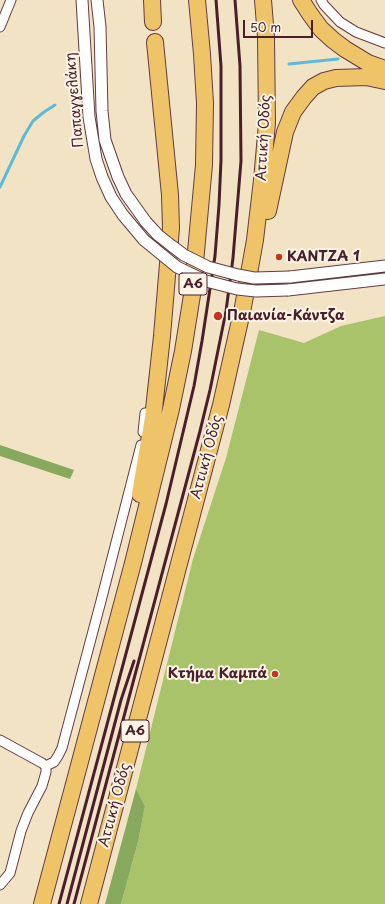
<!DOCTYPE html>
<meta charset="utf-8">
<style>
body{margin:0}
#map{position:relative;width:385px;height:904px;overflow:hidden;background:#f3e3c5;font-family:"Playpen Sans",sans-serif}
canvas{display:block}
.scale{position:absolute;left:243px;top:20px;width:70px;height:18px;box-sizing:border-box;border:2px solid #4a1f2b;border-top:0;padding-left:5px;font-size:12px;line-height:14px;white-space:nowrap;color:#4a1f2b;-webkit-text-stroke:3px #fcf5e5;paint-order:stroke}
</style>
<div id="map">
<canvas width="385" height="904"></canvas>
<div class="scale">50 m</div>
</div>
<script>
const ctx = document.querySelector('canvas').getContext('2d');
ctx.lineJoin = 'round';
function fillPath(path, color) { ctx.fillStyle = color; ctx.fill(path, 'evenodd'); }
const toPath = rows => new Path2D(rows.map(r => 'M' + r).join(''));
function strokePath(path, color, width, dash) { ctx.strokeStyle = color; ctx.lineWidth = width; ctx.lineCap = dash ? 'butt' : 'round'; ctx.setLineDash(dash || []); ctx.stroke(path); }
function label(font, color, halo, rows, align = 'center') {
  ctx.font = font + ' "Playpen Sans",sans-serif'; ctx.lineWidth = 4; ctx.setLineDash([]); ctx.textBaseline = 'middle'; ctx.strokeStyle = halo; ctx.fillStyle = color; for (const [text, x, y, turn = 0] of rows) {
    ctx.save(); ctx.translate(x, y); ctx.rotate((+turn || 0) * Math.PI / 180); ctx.textAlign = isNaN(turn) ? turn : align; if (halo) ctx.strokeText(text, 0, 0); ctx.fillText(text, 0, 0); ctx.restore();
  }
}
const green = toPath([
 [385,316,385,904,121,904,138,842,145,806,136,789,193,559,226,458,259,330,304,343,341,326]
]);
const forest = toPath([
 [0,445,74,470,70,479,0,456],
 [136,789,145,806,138,842,121,904,105,904]
]);
const stream = toPath([
 [289,64,338,59],
 [0,187,24,136,33,121,44,112,55,105]
]);
const minor = toPath([
 [321,0,324,5,340,22,356,32,385,43],
 [0,27,11,0],
 [143,432,145,413],
 [0,740,42,763,46,766,46,772,42,786,28,813,21,831,10,873,0,885],
 [46,766,54,762,58,756,62,748,101,601,141,445]
]);
const tertiary = toPath([
 [82,0,89,117,96,159,102,177,111,197,123,215,144,240],
 [97,0,100,27,102,111,105,140,118,177,126,194,146,222],
 [290,277,385,266],
 [288,290,385,279]
]);
const motorway = toPath([
 [152,0,153,22],
 [301,0,310,14,321,29,333,40,345,49,368,63,385,69],
 [268,211,285,132,293,112,304,97,313,87,324,81,336,78,366,77,385,81],
 [140,494,153,418,162,336,171,228,170,195,155,42],
 [42,904,133,563,171,409,183,351,192,295,204,165,205,103,202,54,197,0],
 [89,904,221,405,243,307,255,240,262,180,267,123,266,37,263,0]
]);
const rail = toPath([
 [59,904,166,504,194,386,202,341,215,256,219,205,221,160,221,66,216,0],
 [67,904,121,700,134,661],
 [74,904,200,431,210,390,226,311,233,258,241,161,240,66,235,0]
]);
const tertiaryBridge = toPath([
 [146,222,158,235,172,246,184,255,208,267,238,275,254,278,290,277],
 [144,240,177,267,206,281,237,289,256,291,288,290]
]);
const markers = [
 [279,257,4,"#c8321e"],
 [218,316,5,"#c8321e"],
 [275,674,4,"#c8321e"]
];
const shields = [
 [193,284,28],
 [135,731,28]
];
const shieldNames = [
 ["Α6",193,284],
 ["Α6",135,731]
];
const streetNames = [
 ["Παπαγγελάκη",75,100,-95],
 ["Αττική Οδός",264,138,-87],
 ["Αττική Οδός",207,457,-75],
 ["Αττική Οδός",115,805,-75]
];
const poiNames = [
 ["ΚΑΝΤΖΑ 1",287,257],
 ["Παιανία-Κάντζα",227,316],
 ["Kτήμα Καμπά",267,674,"right"]
];
fillPath(green, '#a8c36a');
fillPath(forest, '#86a95e');
strokePath(stream, '#5bbbda', 3);
strokePath(minor, '#633c42', 11);
strokePath(tertiary, '#633c42', 13);
strokePath(motorway, '#633c42', 18);
strokePath(minor, '#fff', 9);
strokePath(tertiary, '#fff', 11);
strokePath(motorway, '#efc469', 16);
strokePath(rail, '#4a1f2b', 3);
strokePath(tertiaryBridge, '#633c42', 13, []);
strokePath(tertiaryBridge, '#fff', 11);
for (const [x, y, r, color] of markers) { const dot = new Path2D(); dot.arc(x, y, r, 0, 2 * Math.PI); ctx.fillStyle = color; ctx.fill(dot); strokePath(dot, '#fcf5e5', 1.5); }
for (const [x, y, w] of shields) { const box = new Path2D(); box.roundRect(x - w / 2, y - 11, w, 22, 3); ctx.fillStyle = '#fcf5e5'; ctx.fill(box); strokePath(box, '#4a1f2b', 1); }
label('bold 13px', '#4a1f2b', null, shieldNames);
label('14px', '#4a1f2b', '#fcf5e5', streetNames);
label('bold 14px', '#4a1f2b', '#fcf5e5', poiNames, 'left');
</script>
